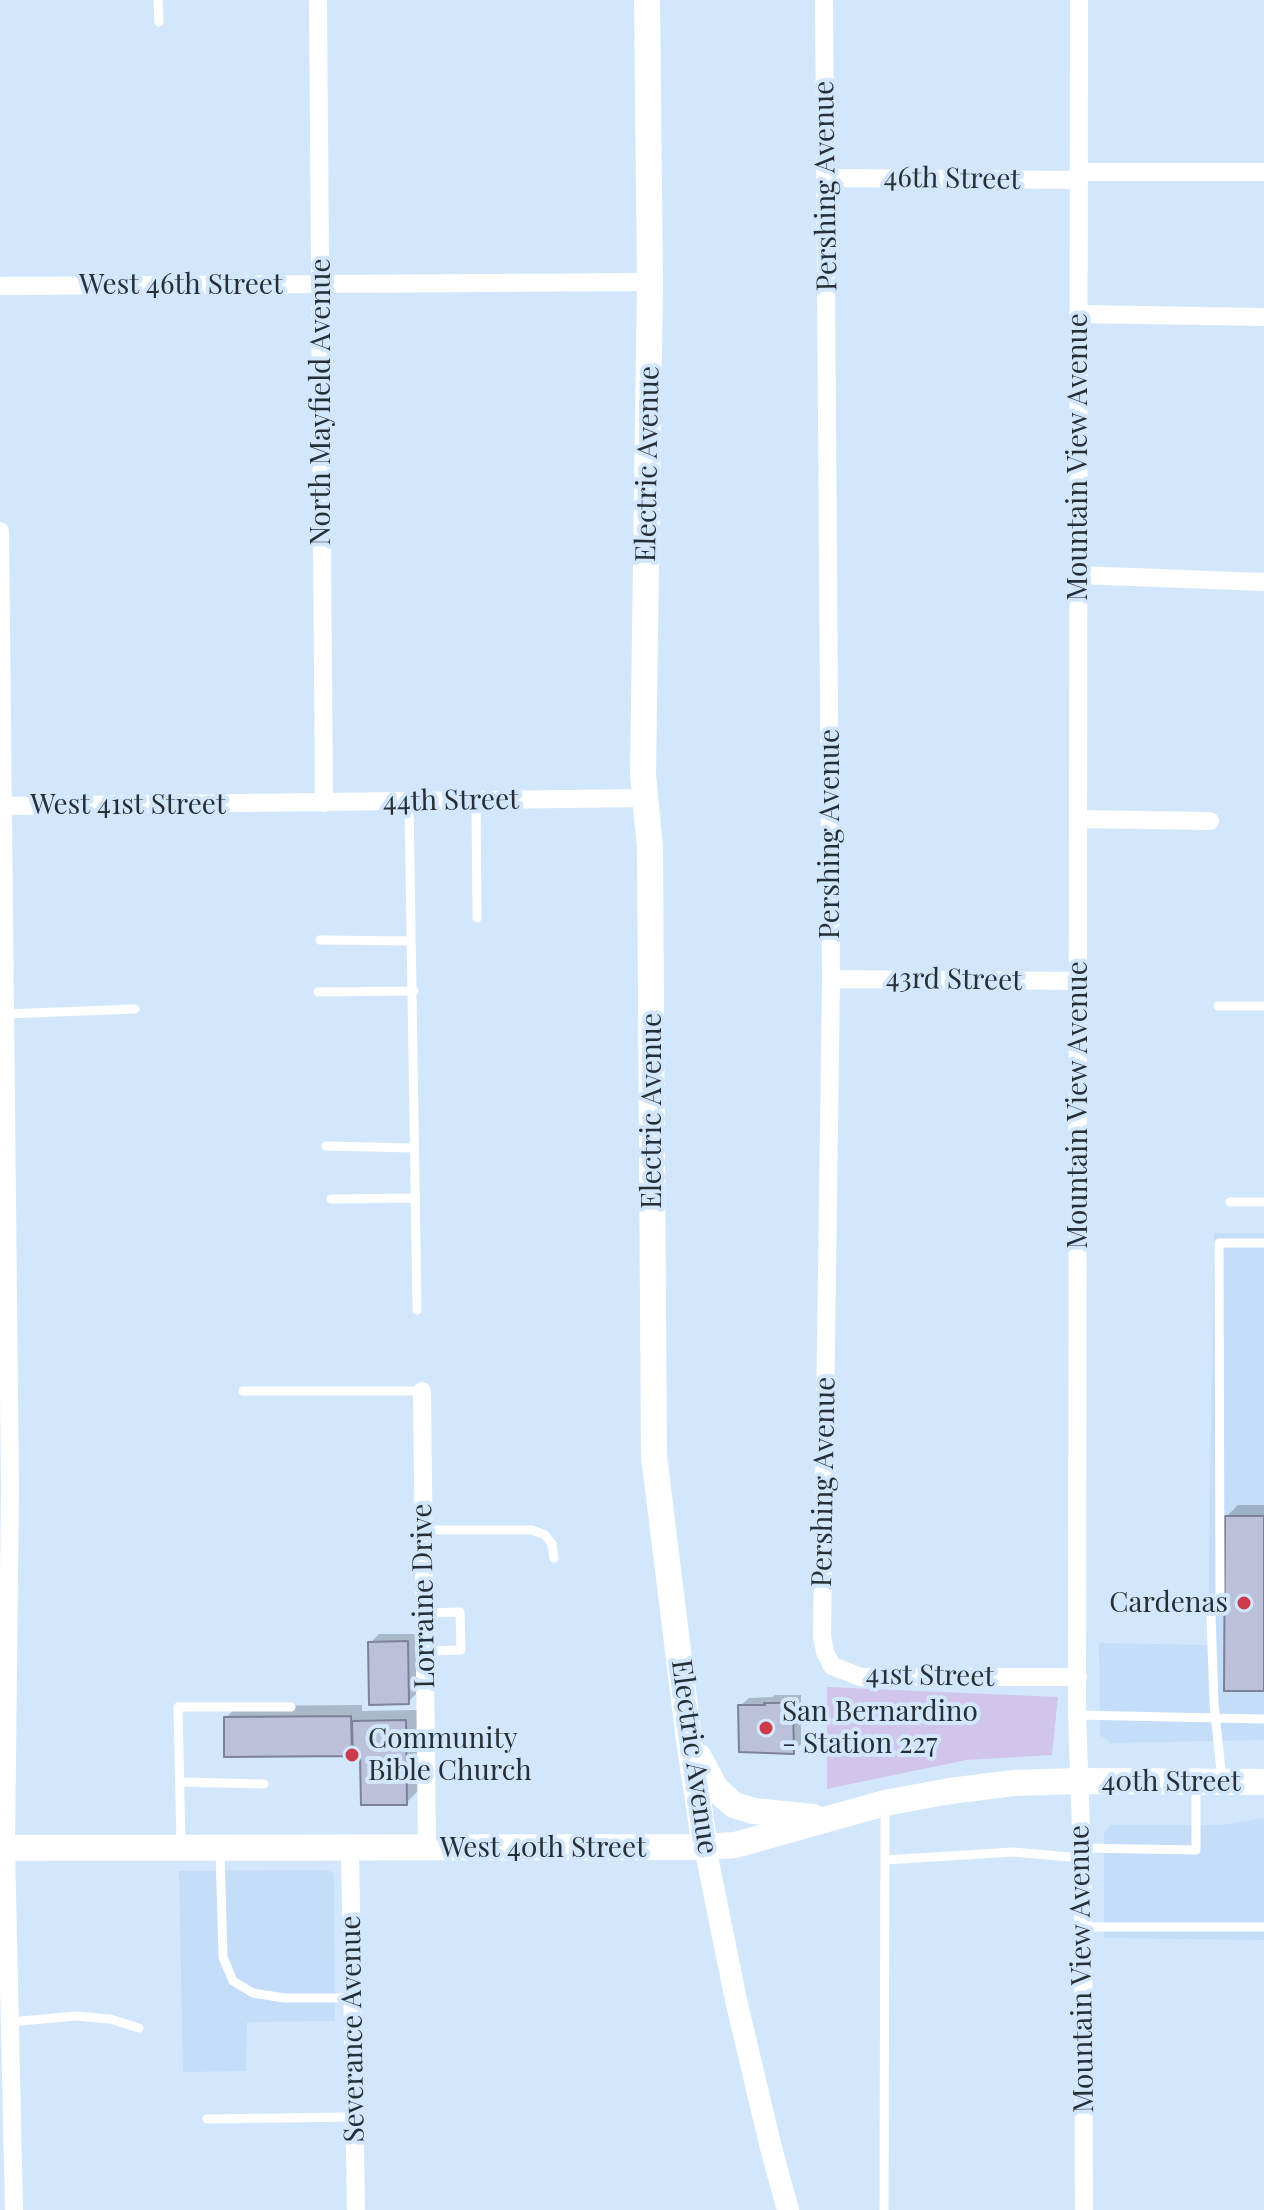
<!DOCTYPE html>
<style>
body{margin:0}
canvas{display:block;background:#d3e7fc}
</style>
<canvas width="1264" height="2210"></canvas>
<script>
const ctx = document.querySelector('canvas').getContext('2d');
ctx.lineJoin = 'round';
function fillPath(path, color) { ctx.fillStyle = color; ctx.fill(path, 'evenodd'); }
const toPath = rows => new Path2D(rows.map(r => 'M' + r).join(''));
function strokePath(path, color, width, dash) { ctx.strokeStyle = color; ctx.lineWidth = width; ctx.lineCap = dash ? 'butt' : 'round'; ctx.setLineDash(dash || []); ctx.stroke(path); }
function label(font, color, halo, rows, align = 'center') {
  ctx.font = font + ' "Playfair Display",serif'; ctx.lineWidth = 8; ctx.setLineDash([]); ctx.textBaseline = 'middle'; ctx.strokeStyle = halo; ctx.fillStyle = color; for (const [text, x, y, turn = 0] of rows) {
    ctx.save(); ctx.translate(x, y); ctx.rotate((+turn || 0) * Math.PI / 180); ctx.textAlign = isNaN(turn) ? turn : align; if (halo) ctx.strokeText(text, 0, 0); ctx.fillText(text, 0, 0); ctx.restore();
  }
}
const built = toPath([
 [1214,1233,1264,1233,1264,1740,1111,1743,1100,1735,1099,1643,1208,1645],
 [1264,1818,1264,1940,1104,1938,1104,1832,1110,1825,1222,1825],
 [328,1870,334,1874,335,2021,247,2022,246,2071,183,2072,179,1871]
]);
const green = toPath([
 [827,1687,1058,1697,1052,1755,966,1760,827,1789]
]);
const shadow = toPath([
 [1238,1505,1264,1505,1264,1689,1227,1516],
 [379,1634,416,1634,416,1694,408,1702,370,1643],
 [775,1695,801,1695,801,1744,793,1752,740,1706,749,1698,772,1697],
 [362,1705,362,1711,417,1710,418,1791,406,1803,362,1756,226,1755,226,1718,237,1706]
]);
const building = toPath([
 [1225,1516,1264,1516,1264,1691,1224,1691,1225,1516],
 [408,1641,409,1704,369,1705,368,1642,408,1641],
 [764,1703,793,1703,794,1754,739,1752,738,1705,765,1705,764,1703],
 [351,1716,352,1756,224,1757,224,1717,351,1716],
 [406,1720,407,1805,361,1805,360,1758,353,1758,352,1721,406,1720]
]);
const service = toPath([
 [158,0,159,22],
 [476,801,477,918],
 [409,802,417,1310],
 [320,940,411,941],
 [318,992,414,991],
 [1218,1006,1264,1006],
 [6,1014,135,1009],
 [326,1146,413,1148],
 [331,1199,414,1198],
 [1230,1202,1264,1202],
 [243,1391,422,1391],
 [423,1530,532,1530,545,1535,552,1544,554,1558],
 [424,1613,460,1612,461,1650,425,1651],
 [1077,1715,1264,1719],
 [1222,1780,1214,1704,1211,1615,1220,1594,1219,1243,1264,1243],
 [180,1782,264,1784],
 [181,1845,178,1707,291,1707],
 [1081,1848,1196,1850,1196,1785],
 [220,1851,223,1957,233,1981,253,1993,284,1998,353,1998],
 [885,1860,1013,1852,1082,1858],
 [1083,1927,1264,1927],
 [10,2022,76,2016,110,2019,139,2028],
 [207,2119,355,2117],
 [884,2210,885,1805]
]);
const minor = toPath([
 [318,0,324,803],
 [824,0,831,979,822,1636,825,1652,832,1666,861,1677,1078,1677],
 [1079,0,1077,1715,1083,1885,1084,2210],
 [1078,172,1264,172],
 [827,178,1078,180],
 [0,286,650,282],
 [1078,314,1264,317],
 [0,531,10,1488,6,1848,14,2210],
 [1078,575,1264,582],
 [0,806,646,798],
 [1078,819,1210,821],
 [831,979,1078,981],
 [422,1391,427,1848],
 [350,1848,356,2210]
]);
const tertiary = toPath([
 [705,1847,736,2000,771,2148,788,2210]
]);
const secondary = toPath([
 [647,0,650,282,643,775,650,848,654,1456,689,1740,705,1847],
 [699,1757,716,1789,734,1805,754,1811,813,1817],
 [0,1848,705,1847,735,1845,885,1803,950,1791,1014,1783,1079,1781,1264,1782]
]);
const markers = [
 [1244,1603,8,"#cb3b4c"],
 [766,1728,8,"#cb3b4c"],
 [352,1755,8,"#cb3b4c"]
];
const streetNames = [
 ["46th Street",952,179,1],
 ["Pershing Avenue",826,186,-91],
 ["West 46th Street",181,285],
 ["North Mayfield Avenue",321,402,-90],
 ["Mountain View Avenue",1078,457,-90],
 ["Electric Avenue",648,464,-89],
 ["44th Street",451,801,-1],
 ["West 41st Street",128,805],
 ["Pershing Avenue",830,834,-90],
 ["43rd Street",954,980,1],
 ["Mountain View Avenue",1078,1105,-90],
 ["Electric Avenue",652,1111,-90],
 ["Pershing Avenue",824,1482,-89],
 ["Lorraine Drive",424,1596,-91],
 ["41st Street",930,1676,1],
 ["Electric Avenue",694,1757,82],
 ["40th Street",1171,1782],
 ["West 40th Street",543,1848],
 ["Mountain View Avenue",1082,1969,-91],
 ["Severance Avenue",353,2029,-91]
];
const poiNames = [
 ["Cardenas",1228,1603,"right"],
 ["San Bernardino",782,1712],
 ["- Station 227",782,1744],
 ["Community",368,1739],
 ["Bible Church",368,1771]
];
fillPath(built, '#c4ddf8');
fillPath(green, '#d2c5eb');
fillPath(shadow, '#0003');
fillPath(building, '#bbc1da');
strokePath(building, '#7d829a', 2);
strokePath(service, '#fff', 9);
strokePath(minor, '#fff', 18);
strokePath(tertiary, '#fff', 22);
strokePath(secondary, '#fff', 26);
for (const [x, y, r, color] of markers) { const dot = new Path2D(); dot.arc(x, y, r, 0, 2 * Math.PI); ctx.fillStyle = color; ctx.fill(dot); strokePath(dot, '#d3e7fc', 3); }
label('28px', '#262e36', '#d3e7fc', streetNames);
label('28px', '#262e36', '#d3e7fc', poiNames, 'left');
</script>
